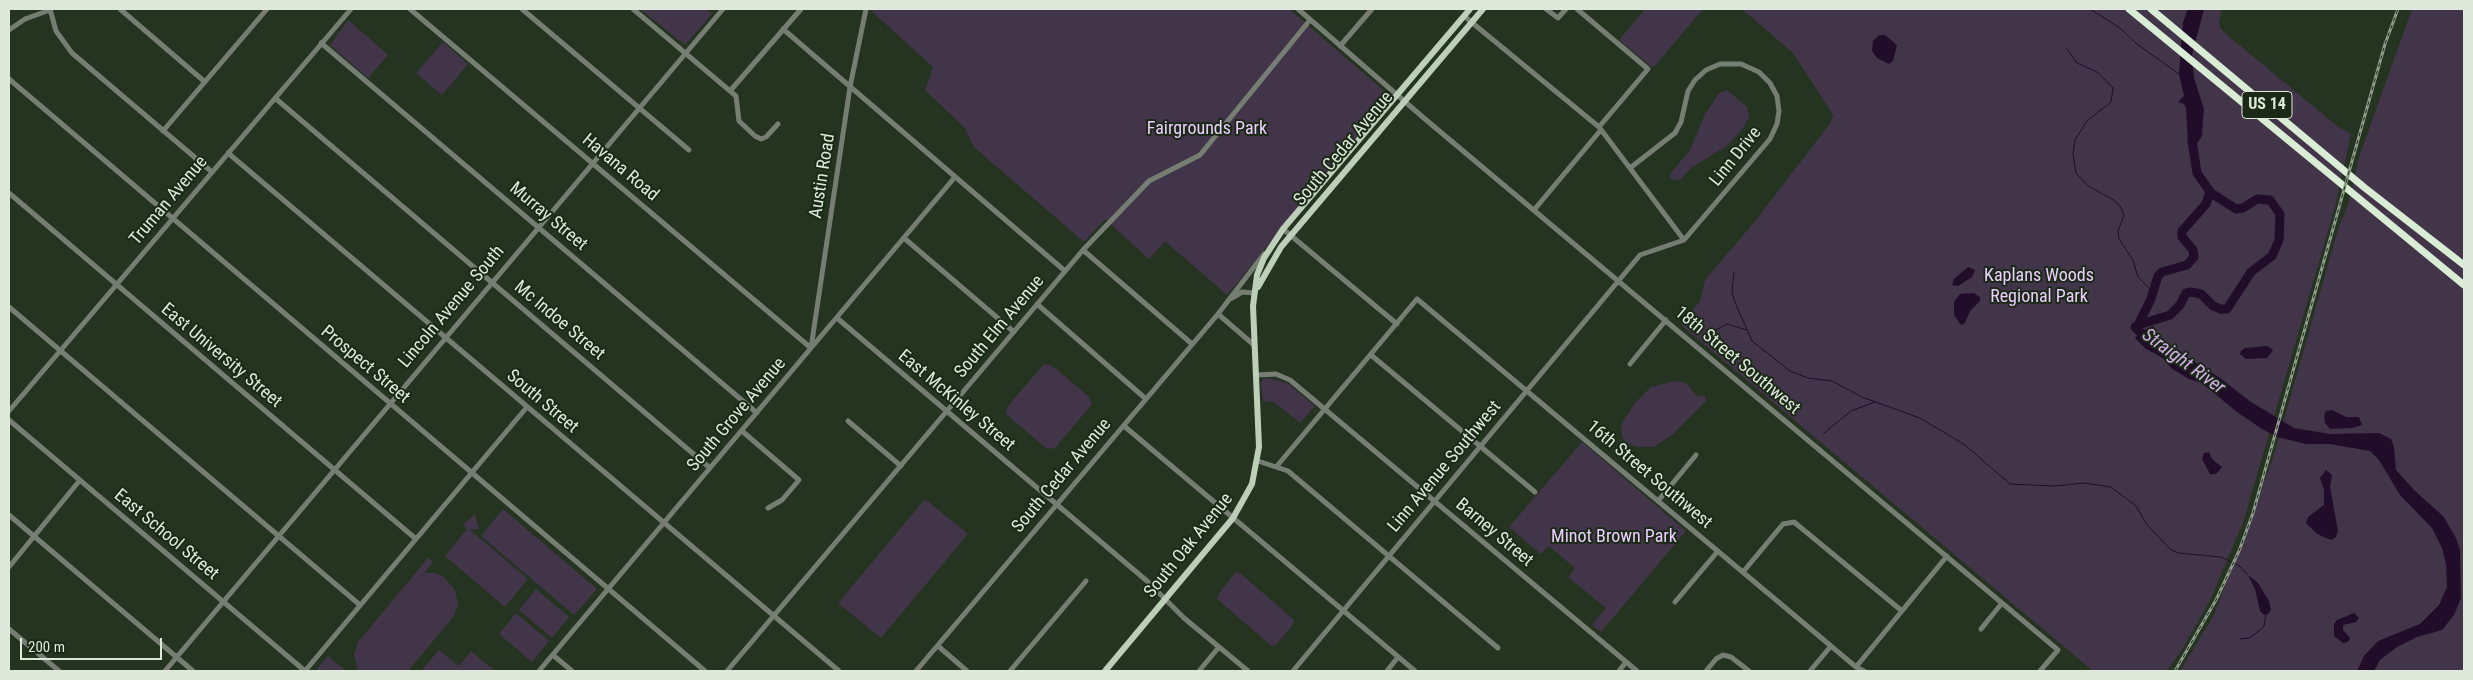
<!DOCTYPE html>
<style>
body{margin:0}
#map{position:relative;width:2473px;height:680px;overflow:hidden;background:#243420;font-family:"Roboto Condensed",sans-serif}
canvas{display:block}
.frame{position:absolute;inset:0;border:10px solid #dee8db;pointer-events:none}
.scale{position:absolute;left:20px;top:638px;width:142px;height:22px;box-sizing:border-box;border:2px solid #dee8db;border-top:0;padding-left:6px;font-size:15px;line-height:18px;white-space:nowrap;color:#dee8db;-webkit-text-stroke:4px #1a2a17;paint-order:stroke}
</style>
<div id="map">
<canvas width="2473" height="680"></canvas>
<div class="frame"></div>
<div class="scale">200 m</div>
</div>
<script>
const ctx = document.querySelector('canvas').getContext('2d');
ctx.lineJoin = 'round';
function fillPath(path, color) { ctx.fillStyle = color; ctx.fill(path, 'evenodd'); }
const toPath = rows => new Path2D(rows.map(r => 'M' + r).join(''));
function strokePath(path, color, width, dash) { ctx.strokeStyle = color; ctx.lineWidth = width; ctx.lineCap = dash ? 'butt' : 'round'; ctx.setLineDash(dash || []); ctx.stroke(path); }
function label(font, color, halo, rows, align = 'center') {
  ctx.font = font + ' "Roboto Condensed",sans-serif'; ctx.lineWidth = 4; ctx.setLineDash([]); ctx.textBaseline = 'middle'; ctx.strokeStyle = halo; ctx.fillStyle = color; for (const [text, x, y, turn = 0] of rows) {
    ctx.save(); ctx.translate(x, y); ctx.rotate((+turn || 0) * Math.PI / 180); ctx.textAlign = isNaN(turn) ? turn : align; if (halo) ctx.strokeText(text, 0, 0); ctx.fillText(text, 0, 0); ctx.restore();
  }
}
const green = toPath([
 [640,9,706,9,712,14,685,45],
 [869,9,1289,9,1389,95,1388,100,1227,295,1165,241,1149,259,1105,219,1084,242,974,147,964,127,925,90,933,67],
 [1645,9,1703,9,1653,68,1619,40],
 [1742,9,2188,9,2183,23,2180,66,2194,78,2192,54,2204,9,2222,9,2219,22,2220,28,2226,34,2337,126,2351,134,2335,207,2243,523,2211,598,2183,648,2167,671,2093,671,1681,325,1700,301,1705,280,1756,220,1831,122,1833,115,1793,53],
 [2412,9,2464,9,2464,671,2180,671,2214,615,2273,458,2339,226,2347,208,2359,157],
 [348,20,388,55,368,78,330,45],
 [443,42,468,64,442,95,416,73],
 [1727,90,1747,107,1749,116,1744,127,1728,145,1691,168,1680,180,1674,180,1670,177,1671,173,1690,150,1705,114,1719,93],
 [1044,364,1051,365,1062,374,1088,396,1092,404,1055,448,1047,449,1006,414,1007,407],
 [1268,378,1287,383,1315,406,1300,423,1274,402,1263,401,1261,382,1263,379],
 [1676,381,1686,383,1697,396,1705,396,1706,401,1673,434,1654,447,1638,447,1626,443,1621,434,1622,423,1635,403,1651,387],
 [1582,442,1686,531,1601,632,1592,625,1606,608,1568,577,1575,568,1549,546,1541,554,1509,527],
 [925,499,968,534,881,638,838,603],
 [503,509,597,589,574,615,481,536],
 [475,514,479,529,469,529,528,579,505,607,445,556,467,529,463,525],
 [428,558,433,562,424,573,435,573,444,577,455,590,458,604,454,616,408,671,358,671,354,655,358,642],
 [1235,572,1240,573,1294,620,1294,623,1276,645,1272,646,1217,599,1218,595],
 [536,589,569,617,552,638,519,610],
 [516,613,549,641,532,662,499,634],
 [439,650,459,666,471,651,495,671,421,671],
 [328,656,346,671,320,671,317,669]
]);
const water = toPath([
 [2188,9,2204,9,2192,54,2194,78,2204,109,2203,120,2202,136,2192,151,2188,142,2186,108,2184,104,2178,102,2184,96,2179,74,2183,23],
 [1879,35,1885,35,1897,45,1893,61,1889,64,1877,58,1872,51,1873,41],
 [1968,267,1975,270,1972,277,1958,286,1952,285,1954,279],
 [1974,293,1980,297,1980,301,1970,311,1965,323,1961,325,1954,315,1954,302,1960,294],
 [2153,326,2159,336,2171,347,2220,378,2251,402,2294,428,2330,434,2379,433,2391,439,2394,447,2396,470,2415,491,2443,516,2456,538,2460,550,2461,598,2454,615,2442,630,2417,637,2397,647,2380,660,2374,671,2357,671,2364,656,2378,641,2420,624,2439,605,2447,587,2446,564,2442,548,2432,528,2400,495,2379,460,2370,451,2330,444,2306,444,2277,437,2262,429,2237,412,2202,383,2189,379,2171,368,2163,358,2146,349,2135,338,2140,332],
 [2267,346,2273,350,2267,358,2246,359,2240,354,2241,351,2245,348],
 [2332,410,2346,417,2359,417,2362,425,2352,428,2330,429,2325,423,2324,416,2326,411],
 [2209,452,2212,459,2222,467,2216,474,2210,474,2202,459,2204,453],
 [2326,470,2332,475,2330,487,2338,531,2336,537,2331,540,2317,534,2306,523,2308,517,2324,505,2324,490,2320,478],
 [2248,575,2258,583,2269,601,2271,610,2268,614,2264,615,2260,611,2255,589],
 [2354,613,2359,618,2356,622,2343,625,2343,630,2350,638,2348,642,2343,643,2334,636,2334,624,2337,620]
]);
const stream = toPath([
 [2090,9,2120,28,2137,44,2179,74],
 [2067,49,2077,63,2097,72,2113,88,2111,102,2087,121,2075,140,2073,154,2076,173,2088,186,2112,199,2120,206,2124,215,2118,231,2119,239,2133,260,2138,277,2153,292],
 [1734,272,1732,292,1734,300,1752,341,1790,371,1808,378,1832,381,1862,397,1920,418,1965,445,2010,484,2055,486,2084,483,2111,487,2136,506,2147,525,2171,550,2179,553,2221,557,2238,565,2248,575],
 [1703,337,1727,324,1747,330],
 [1824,433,1851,411,1875,402],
 [2240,639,2249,638,2259,631,2264,626,2266,614]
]);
const river = toPath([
 [2138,325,2151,299,2158,276,2162,272,2187,265,2194,257,2193,250,2182,237,2182,231,2206,204,2210,192],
 [2147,339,2135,327,2138,325,2170,315,2180,305,2186,293,2191,292,2201,294,2213,306,2221,309,2227,309,2251,272,2272,256,2279,240,2280,214,2270,200,2257,199,2243,208,2236,209,2211,193,2197,173,2192,141]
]);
const minor = toPath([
 [50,9,56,31,72,53,212,172],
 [120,9,205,82],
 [410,9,811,348],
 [522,9,689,150],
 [633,9,736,96,739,121,755,136,761,139,766,137,778,124],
 [1298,9,1425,119,2058,650,2040,671],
 [1546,9,1558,18,1566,9],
 [1577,9,1648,69,1599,127],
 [1464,16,1599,127,1684,240],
 [783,29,1065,271],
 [9,30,25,19,50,10],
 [321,43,757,413],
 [1340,46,1372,9],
 [9,79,705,671],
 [730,91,801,9],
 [275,98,710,468],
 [163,131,267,9],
 [228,153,839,671],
 [9,193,416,539],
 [1534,210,1600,131],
 [1283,229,1397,324],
 [904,238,1014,332],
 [1083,250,1192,344],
 [1232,298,1242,292,1255,293],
 [1037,304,1146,399],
 [9,307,360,605],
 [1218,314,1254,345],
 [837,318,1147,581,1184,618,1248,671],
 [811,348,850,87,866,9],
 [1371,355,1535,492],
 [1630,364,1666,320],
 [1257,375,1276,374,1290,380,1637,671],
 [9,411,351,9],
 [9,420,305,671],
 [848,421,901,466],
 [1124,426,1415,671],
 [742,431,799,480,782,500,768,508],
 [1258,461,1288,471,1498,648],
 [1277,466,1417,299,1856,667,1864,671],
 [1658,501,1696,455],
 [9,515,193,671],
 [9,567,80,480],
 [1743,572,1783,524,1794,522,1902,611],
 [1675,602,1718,551],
 [9,629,59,671],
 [1981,629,2002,603],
 [938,646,967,671],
 [553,655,572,671],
 [1856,667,1947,556],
 [165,671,723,9],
 [305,671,527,407],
 [539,671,955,177],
 [727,671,1083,250,1149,181,1200,155,1310,20],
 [916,671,1218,314,1264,254],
 [1010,671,1086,581],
 [1199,671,1219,647],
 [1293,671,1640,255,1684,240,1770,139,1777,124,1779,111,1777,96,1770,83,1759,72,1741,64,1720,64,1706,70,1695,80,1688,91,1681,122,1675,133,1630,168],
 [1387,671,1398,657],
 [1619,671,1626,662],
 [1706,671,1716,659,1723,655,1731,657,1749,671],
 [1810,671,1831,646]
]);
const major = toPath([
 [1258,287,1281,247,1483,9],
 [1105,671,1233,518,1252,484,1259,447,1253,306,1257,275,1264,258,1283,229,1470,9]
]);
const highway = toPath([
 [2129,9,2464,285],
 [2151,9,2365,188,2464,265]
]);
const rail = toPath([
 [2175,671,2216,600,2239,551,2253,513,2385,44,2398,9]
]);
const shields = [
 [2267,105,50]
];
const shieldNames = [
 ["US 14",2267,105]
];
const parkNames = [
 ["Fairgrounds Park",1207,129],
 ["Kaplans Woods",2039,276],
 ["Regional Park",2039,297],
 ["Minot Brown Park",1614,537]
];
const streetNames = [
 ["South Cedar Avenue",1344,149,-50],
 ["Linn Drive",1736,157,-51],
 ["Havana Road",620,168,40],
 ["Austin Road",823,176,-81],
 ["Truman Avenue",169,201,-50],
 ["Murray Street",548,217,40],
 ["Lincoln Avenue South",452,307,-50],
 ["Mc Indoe Street",559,321,40],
 ["South Elm Avenue",1000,327,-50],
 ["East University Street",221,356,40],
 ["18th Street Southwest",1737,361,40],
 ["Prospect Street",365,365,40],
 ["East McKinley Street",956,401,40],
 ["South Street",542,402,40],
 ["South Grove Avenue",737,415,-50],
 ["Linn Avenue Southwest",1445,467,-50],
 ["16th Street Southwest",1649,475,40],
 ["South Cedar Avenue",1062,476,-50],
 ["Barney Street",1494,533,40],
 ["East School Street",166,535,40],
 ["South Oak Avenue",1189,546,-51]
];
const waterNames = [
 ["Straight River",2183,362,36]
];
fillPath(green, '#423449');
fillPath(water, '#210c2a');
strokePath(stream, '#210c2a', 1);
strokePath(river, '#210c2a', 9);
strokePath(minor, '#767e74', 5);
strokePath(major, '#bdceb9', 6);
strokePath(highway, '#d9edd4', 7);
strokePath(rail, '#8f9b8b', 3);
strokePath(rail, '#1a2a17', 1, [4]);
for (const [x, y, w] of shields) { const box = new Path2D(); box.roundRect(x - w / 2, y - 13.5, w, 27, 4); ctx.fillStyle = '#1a2a17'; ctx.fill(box); strokePath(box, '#dee8db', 1); }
label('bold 16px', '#dee8db', null, shieldNames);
label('18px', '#eecefe', '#1a2a17', parkNames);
label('18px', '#dee8db', '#1a2a17', streetNames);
label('italic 19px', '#d6aee9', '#1a2a17', waterNames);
</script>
